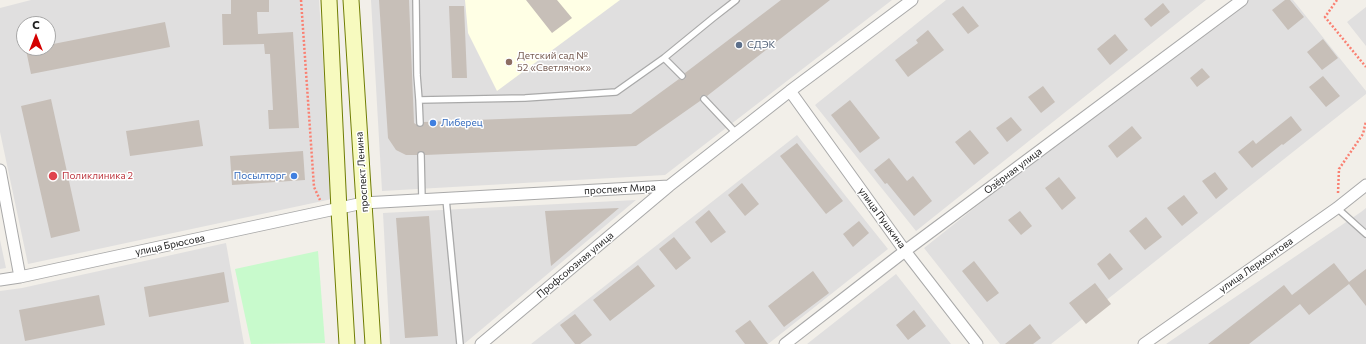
<!DOCTYPE html>
<meta charset="utf-8">
<style>
body{margin:0}
#map{position:relative;width:1366px;height:344px;overflow:hidden;background:#f2efe9;font-family:Commissioner,sans-serif}
canvas{display:block}
.north{position:absolute;left:16px;top:16px;width:40px;height:40px;box-sizing:border-box;background:#fff;border:1px solid #a7a7a7;border-radius:50%;rotate:0deg;font-size:11px;font-weight:700;line-height:16px;text-align:center;color:#222}
.north::after{content:'';display:block;margin:auto;width:14px;height:18px;background:#d40000;clip-path:polygon(50% 0,100% 100%,50% 72%,0 100%)}
</style>
<div id="map">
<canvas width="1366" height="344"></canvas>
<div class="north">С</div>
</div>
<script>
const ctx = document.querySelector('canvas').getContext('2d');
ctx.lineJoin = 'round';
function fillPath(path, color) { ctx.fillStyle = color; ctx.fill(path, 'evenodd'); }
const toPath = rows => new Path2D(rows.map(r => 'M' + r).join(''));
function strokePath(path, color, width, dash) { ctx.strokeStyle = color; ctx.lineWidth = width; ctx.lineCap = dash ? 'butt' : 'round'; ctx.setLineDash(dash || []); ctx.stroke(path); }
function label(font, color, halo, rows, align = 'center') {
  ctx.font = font + ' Commissioner,sans-serif'; ctx.lineWidth = 3; ctx.setLineDash([]); ctx.textBaseline = 'middle'; ctx.strokeStyle = halo; ctx.fillStyle = color; for (const [text, x, y, turn = 0] of rows) {
    ctx.save(); ctx.translate(x, y); ctx.rotate((+turn || 0) * Math.PI / 180); ctx.textAlign = isNaN(turn) ? turn : align; if (halo) ctx.strokeText(text, 0, 0); ctx.fillText(text, 0, 0); ctx.restore();
  }
}
const residential = toPath([
 [31,0,319,0,332,199,28,264,0,132,0,8],
 [24,24,48,24,48,48,24,48],
 [371,0,892,0,665,175,382,191],
 [946,0,1206,0,916,231,815,105],
 [1236,0,1293,0,1366,91,1366,94,1051,344,1000,344,924,248],
 [1366,7,1366,46,1347,22],
 [797,135,888,249,768,344,531,344],
 [636,200,464,344,390,344,383,213],
 [1366,208,1366,344,1166,344,1361,212],
 [0,240,6,268,0,269],
 [226,243,244,344,0,344,0,291,22,288],
 [896,274,951,344,807,344]
]);
const education = toPath([
 [465,0,620,0,497,91,468,33]
]);
const park = toPath([
 [318,251,325,343,251,344,235,269]
]);
const building = toPath([
 [231,0,269,0,269,12,257,12,258,34,293,32,299,128,269,129,268,110,273,110,270,54,265,54,264,44,223,45,222,14,231,14],
 [379,0,409,0,414,123,420,127,423,126,424,122,449,121,631,114,679,79,681,80,685,79,686,77,685,73,781,0,830,0,707,96,705,95,701,96,700,98,700,101,636,146,425,155,423,152,421,151,418,153,417,155,406,155,396,150,388,138],
 [526,0,557,0,572,18,552,33],
 [1285,0,1290,0,1304,17,1288,30,1272,10],
 [1163,3,1170,12,1151,27,1144,19],
 [449,6,464,6,467,78,452,78],
 [963,6,979,26,968,34,952,14],
 [165,22,170,47,31,74,26,50,33,48,48,48,48,45],
 [928,30,944,50,908,77,895,60,918,43,916,40],
 [1115,34,1128,50,1110,65,1097,49],
 [1323,39,1338,58,1322,70,1307,52],
 [1202,68,1210,77,1197,87,1190,78],
 [1323,76,1340,96,1326,107,1309,87],
 [1043,86,1055,102,1041,113,1028,97],
 [51,99,80,231,51,238,21,106],
 [850,100,880,138,860,153,831,115],
 [1291,116,1302,130,1283,145,1282,144,1252,168,1238,152,1253,140,1256,144],
 [1011,117,1022,130,1007,142,996,128],
 [199,120,203,146,130,156,126,131],
 [1132,126,1142,138,1117,158,1108,146],
 [970,130,989,153,974,165,955,142],
 [797,143,843,201,826,214,780,156],
 [303,151,305,180,232,185,230,156],
 [889,158,907,181,913,176,932,201,914,216,887,183,885,184,874,170],
 [1215,172,1228,189,1216,199,1202,181],
 [1059,177,1076,198,1062,210,1045,188],
 [742,183,759,204,745,216,728,195],
 [1184,195,1198,213,1182,226,1167,208],
 [619,208,551,266,545,211],
 [709,210,726,232,711,243,695,222],
 [1020,211,1032,226,1021,235,1008,220],
 [429,216,438,336,405,338,396,218],
 [1146,217,1162,237,1145,250,1129,231],
 [859,221,869,233,853,247,843,234],
 [674,237,691,258,676,270,659,249],
 [1110,253,1123,269,1109,280,1097,264],
 [974,261,999,293,987,302,962,271],
 [1334,263,1349,282,1366,269,1366,306,1349,284,1309,315,1300,304,1249,344,1208,344,1284,285,1292,295],
 [638,265,655,286,610,321,593,300],
 [813,271,829,293,784,327,768,306],
 [224,272,229,302,149,317,144,287],
 [1095,283,1111,304,1086,324,1069,303],
 [99,295,105,325,25,341,19,310],
 [914,310,926,326,908,340,896,325],
 [575,314,592,335,580,344,575,344,560,325],
 [750,320,768,344,745,344,735,331],
 [1030,324,1041,338,1033,344,1005,344]
]);
const path = toPath([
 [301,0,314,187,320,200],
 [1337,0,1325,17,1366,67],
 [1338,193,1339,169,1363,134,1366,121]
]);
const lane = toPath([
 [416,0,417,75,419,100,525,98,616,92,664,58,713,18,736,0],
 [664,58,682,76],
 [704,99,736,133],
 [419,100,420,123],
 [421,155,422,200],
 [446,199,460,344],
 [1337,208,1366,234]
]);
const street = toPath([
 [790,91,905,251,977,344],
 [0,170,20,277],
 [0,280,20,277,363,203,669,186],
 [481,344,669,186,790,91,912,0],
 [785,344,905,251,1242,0],
 [1144,344,1337,208,1366,185]
]);
const secondary = toPath([
 [329,0,339,210,347,344],
 [351,0,373,344]
]);
const markers = [
 [739,45,4,"#5c6f8a"],
 [509,62,4,"#8d6e63"],
 [433,123,4,"#3f7fe0"],
 [53,176,5,"#e0444e"],
 [294,176,4,"#3f7fe0"]
];
const serviceNames = [
 ["СДЭК",747,45]
];
const educationNames = [
 ["Детский сад №",517,56],
 ["52 «Светлячок»",517,68]
];
const shopNames = [
 ["Либерец",441,123],
 ["Посылторг",286,176,"right"]
];
const streetNames = [
 ["Озёрная улица",1013,171,-37],
 ["проспект Ленина",362,172,-94],
 ["проспект Мира",620,189,-3],
 ["улица Пушкина",882,218,54],
 ["улица Брюсова",170,245,-12],
 ["Профсоюзная улица",575,265,-40],
 ["улица Лермонтова",1256,265,-35]
];
const healthNames = [
 ["Поликлиника 2",62,176]
];
fillPath(residential, '#e0dfdf');
fillPath(education, '#ffffe5');
fillPath(park, '#c8facc');
fillPath(building, '#c7bfb8');
strokePath(lane, '#a9a9a9', 8);
strokePath(street, '#a9a9a9', 13);
strokePath(secondary, '#707d05', 17);
strokePath(path, '#fa8072', 2.5, [2, 2]);
strokePath(lane, '#fff', 5.5);
strokePath(street, '#fff', 11);
strokePath(secondary, '#f7fabf', 15);
for (const [x, y, r, color] of markers) { const dot = new Path2D(); dot.arc(x, y, r, 0, 2 * Math.PI); ctx.fillStyle = color; ctx.fill(dot); strokePath(dot, '#fff', 1.5); }
label('10px', '#4e5e75', '#fff', serviceNames, 'left');
label('10px', '#785e54', '#fff', educationNames, 'left');
label('10px', '#366cbe', '#fff', shopNames, 'left');
label('10px', '#222', '#fff', streetNames);
label('10px', '#be3a42', '#fff', healthNames, 'left');
</script>
